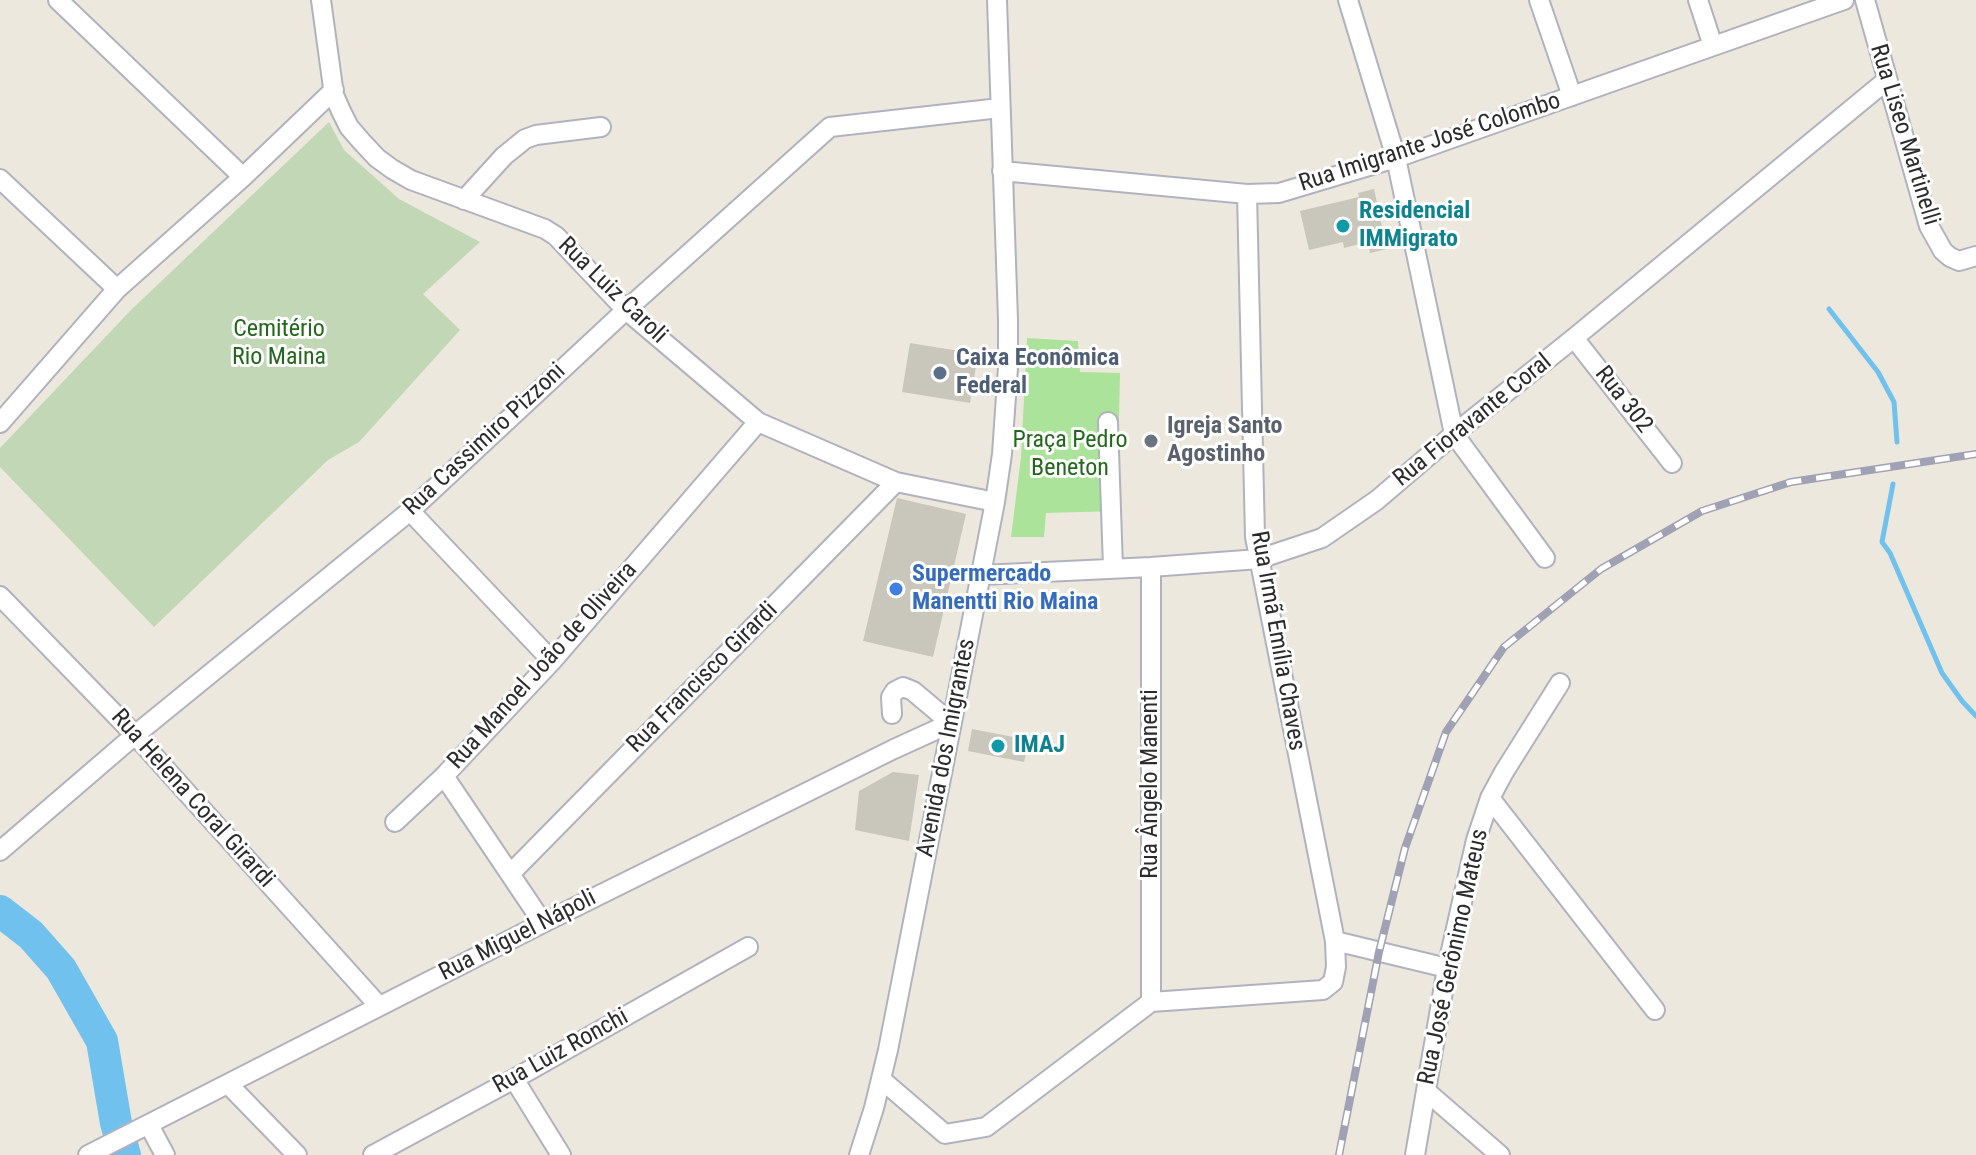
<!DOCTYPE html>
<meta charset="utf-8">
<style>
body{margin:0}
canvas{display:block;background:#ede8dd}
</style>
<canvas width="1976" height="1155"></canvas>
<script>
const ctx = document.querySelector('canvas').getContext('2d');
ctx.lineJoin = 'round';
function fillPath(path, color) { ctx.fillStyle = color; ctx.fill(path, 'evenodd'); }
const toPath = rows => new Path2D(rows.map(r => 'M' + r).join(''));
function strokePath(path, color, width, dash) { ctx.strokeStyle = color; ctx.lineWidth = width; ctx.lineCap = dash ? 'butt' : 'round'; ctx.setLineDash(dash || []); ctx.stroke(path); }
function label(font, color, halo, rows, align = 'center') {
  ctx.font = font + ' "Roboto Condensed",sans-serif'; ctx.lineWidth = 6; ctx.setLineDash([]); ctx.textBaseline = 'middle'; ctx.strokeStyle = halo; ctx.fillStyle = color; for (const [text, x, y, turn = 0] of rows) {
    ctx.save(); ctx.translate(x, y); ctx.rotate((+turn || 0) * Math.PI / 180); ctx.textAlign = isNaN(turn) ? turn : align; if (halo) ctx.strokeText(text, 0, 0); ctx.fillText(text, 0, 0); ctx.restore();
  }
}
const green = toPath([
 [1027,338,1078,341,1080,372,1120,373,1117,511,1046,513,1044,537,1011,537,1021,457]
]);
const cemetery = toPath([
 [329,122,344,150,399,199,480,242,423,294,460,330,359,442,328,460,154,627,0,467,0,448,131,310]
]);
const stream = toPath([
 [1829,309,1878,372,1894,402,1897,442],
 [1893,484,1882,542,1890,553,1942,673,1962,701,1976,716]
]);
const river = toPath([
 [0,911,31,935,61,969,102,1041,116,1123,125,1155]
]);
const building = toPath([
 [1374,189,1387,249,1370,253,1368,242,1344,248,1343,242,1309,250,1300,211,1359,197,1358,193],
 [910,343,978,354,970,403,902,392],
 [897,498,966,514,933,657,863,641],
 [972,729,1029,740,1024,762,968,751],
 [893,772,919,775,909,841,855,830,859,791]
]);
const minor = toPath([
 [58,0,243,177],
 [321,0,334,95,341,111,349,127,362,142,377,158,392,169,411,180,545,229,556,236,626,310,758,422,896,482,995,502],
 [1348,0,1396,158,1454,434,1545,558],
 [1539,0,1572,96],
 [1698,0,1713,46],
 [1865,0,1929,226,1943,251,1950,257,1959,261,1976,256],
 [1002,171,1247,194,1279,193,1396,158,1844,0],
 [0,179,117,289],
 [1247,194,1255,537,1335,941],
 [464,200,504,156,525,139,536,135,601,127],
 [1574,338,1672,463],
 [1108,422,1113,568],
 [0,423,117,289,243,177,334,90],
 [410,511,552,661],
 [1151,567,1151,1002],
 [981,575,1151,567,1259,559,1322,538,1377,500,1454,434,1574,338,1887,80],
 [0,596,135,735,379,1006],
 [1490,798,1655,1010],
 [395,822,444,776],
 [0,851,135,735,410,511,626,310,830,127,1000,108],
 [510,874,896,482],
 [543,923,444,776,552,661,758,422],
 [514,1079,561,1155],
 [882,1080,945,1134,986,1127,1151,1002,1323,990,1333,982,1336,967,1335,941,1447,968],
 [228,1084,297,1155],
 [1426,1091,1500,1155],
 [149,1125,165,1155],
 [88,1155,543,923,894,749,951,723,913,691,903,687,895,691,891,697,892,714],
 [373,1155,514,1079,748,947],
 [859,1155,874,1108,888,1050,995,502,1002,454,1008,367,1008,320,997,0],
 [1415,1155,1447,968,1476,840,1490,798,1504,772,1560,683]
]);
const rail = toPath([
 [1339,1155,1379,952,1405,848,1446,732,1504,647,1601,569,1702,511,1791,482,1976,454]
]);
const markers = [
 [1343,226,8,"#0f9aa8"],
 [940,373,8,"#5c6f8a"],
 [1151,441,8,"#6b7280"],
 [896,589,8,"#3f7fe0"],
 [998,746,8,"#0f9aa8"]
];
const streetNames = [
 ["Rua Liseo Martinelli",1904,135,73],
 ["Rua Imigrante José Colombo",1430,143,-18],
 ["Rua Luiz Caroli",612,291,44],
 ["Rua 302",1623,400,52],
 ["Rua Fioravante Coral",1473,421,-39],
 ["Rua Cassimiro Pizzoni",485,440,-43],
 ["Rua Irmã Emília Chaves",1277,641,80],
 ["Rua Manoel João de Oliveira",543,666,-48],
 ["Rua Francisco Girardi",703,678,-45],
 ["Avenida dos Imigrantes",947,748,-79],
 ["Rua Ângelo Manenti",1151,784,-90],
 ["Rua Helena Coral Girardi",192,799,48],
 ["Rua Miguel Nápoli",518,936,-27],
 ["Rua José Gerônimo Mateus",1454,957,-78],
 ["Rua Luiz Ronchi",561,1052,-29]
];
const cultureNames = [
 ["Residencial",1359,212],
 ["IMMigrato",1359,240],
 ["IMAJ",1014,746]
];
const parkNames = [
 ["Cemitério",279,330],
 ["Rio Maina",279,358],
 ["Praça Pedro",1070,441],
 ["Beneton",1070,469]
];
const serviceNames = [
 ["Caixa Econômica",956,359],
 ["Federal",956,387]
];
const worshipNames = [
 ["Igreja Santo",1167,427],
 ["Agostinho",1167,455]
];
const shopNames = [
 ["Supermercado",912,575],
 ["Manentti Rio Maina",912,603]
];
fillPath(green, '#ace39a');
fillPath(cemetery, '#c2d7b5');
strokePath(stream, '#71c1ee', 5);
strokePath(river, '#71c1ee', 32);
fillPath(building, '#c9c6bc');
strokePath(minor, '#b1b2bf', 22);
strokePath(minor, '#fff', 18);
strokePath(rail, '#a0a1b5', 8);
strokePath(rail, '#fff', 5, [15]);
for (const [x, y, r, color] of markers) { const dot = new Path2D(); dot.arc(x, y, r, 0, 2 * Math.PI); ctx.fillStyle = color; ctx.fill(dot); strokePath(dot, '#fff', 3); }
label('24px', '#2b2b2b', '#fff', streetNames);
label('bold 24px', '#0d838f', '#fff', cultureNames, 'left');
label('24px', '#23691b', '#fff', parkNames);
label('bold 24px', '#4e5e75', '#fff', serviceNames, 'left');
label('bold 24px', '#5b616d', '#fff', worshipNames, 'left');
label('bold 24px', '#366cbe', '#fff', shopNames, 'left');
</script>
